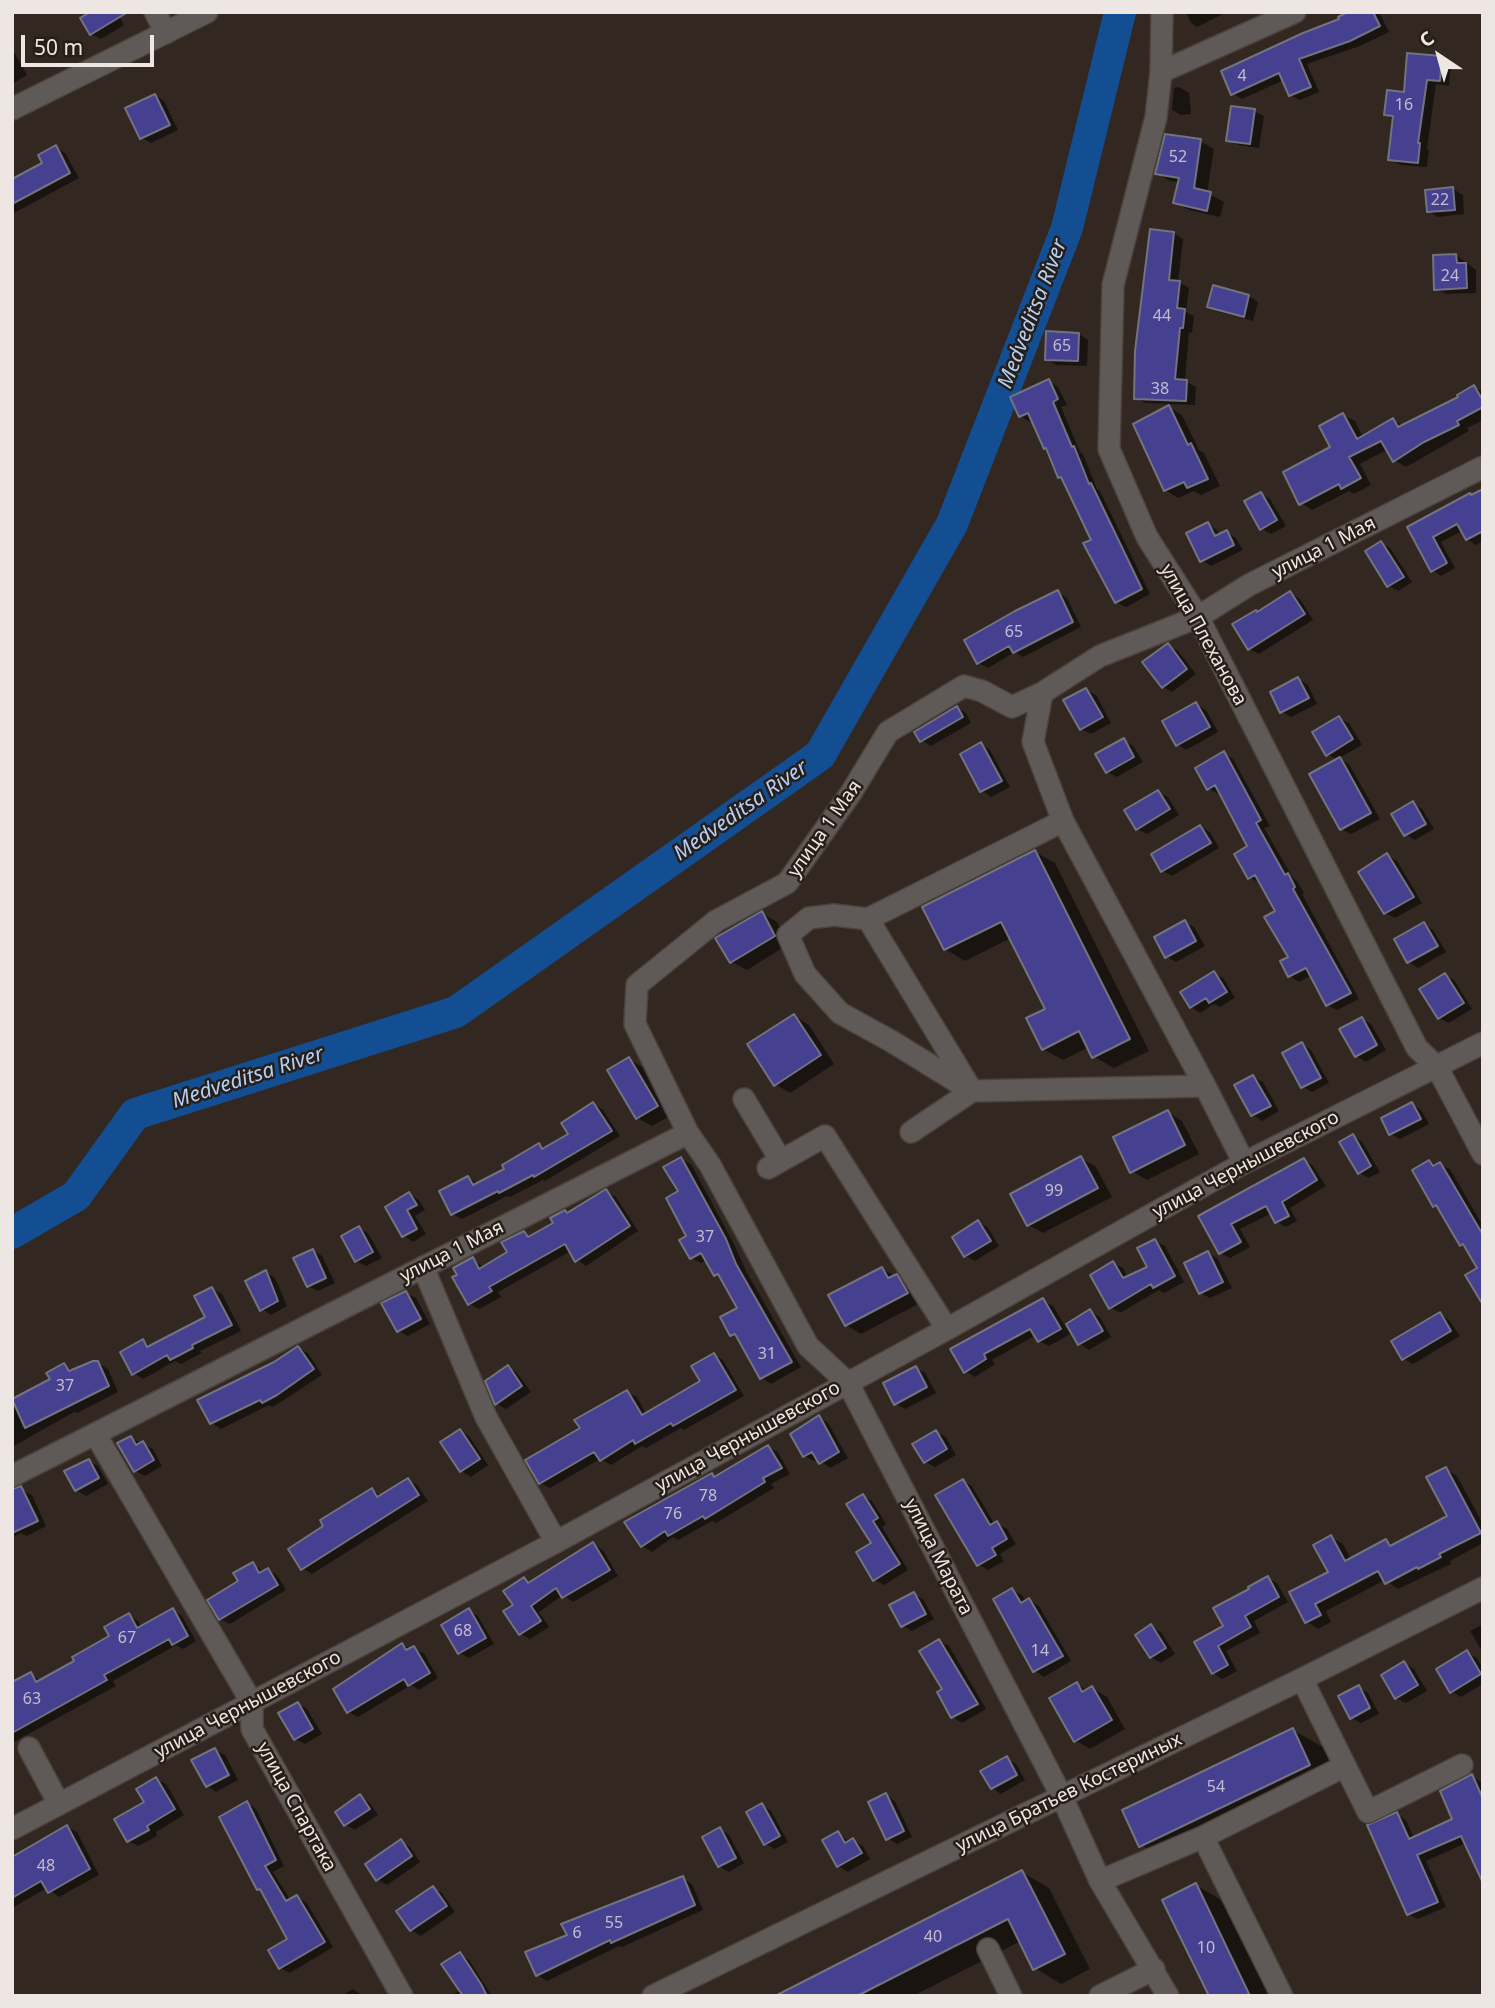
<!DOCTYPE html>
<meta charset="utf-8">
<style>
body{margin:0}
#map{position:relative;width:1495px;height:2008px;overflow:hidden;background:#322721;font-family:"Noto Sans",sans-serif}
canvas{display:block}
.frame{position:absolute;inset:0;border:14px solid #eee6e2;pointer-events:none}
.north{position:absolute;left:1404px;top:21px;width:70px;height:70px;-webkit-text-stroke:5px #281e18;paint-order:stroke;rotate:324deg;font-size:19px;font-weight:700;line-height:28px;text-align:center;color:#eee6e2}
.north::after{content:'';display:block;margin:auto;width:24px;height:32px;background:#eee6e2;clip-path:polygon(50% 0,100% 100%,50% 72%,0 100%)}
.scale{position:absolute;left:21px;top:35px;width:133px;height:32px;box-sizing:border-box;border:4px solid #eee6e2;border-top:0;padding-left:9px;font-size:21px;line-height:24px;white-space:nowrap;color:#eee6e2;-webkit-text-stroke:5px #281e18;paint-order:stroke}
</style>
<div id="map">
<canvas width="1495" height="2008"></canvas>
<div class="frame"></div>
<div class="north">С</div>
<div class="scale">50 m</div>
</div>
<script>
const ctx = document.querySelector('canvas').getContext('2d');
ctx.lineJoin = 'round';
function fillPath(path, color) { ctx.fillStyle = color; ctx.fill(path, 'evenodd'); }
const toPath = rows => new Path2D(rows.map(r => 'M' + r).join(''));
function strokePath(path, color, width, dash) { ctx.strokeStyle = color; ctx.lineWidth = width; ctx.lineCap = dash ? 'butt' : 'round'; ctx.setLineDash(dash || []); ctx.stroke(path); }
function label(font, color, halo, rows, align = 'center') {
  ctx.font = font + ' "Noto Sans",sans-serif'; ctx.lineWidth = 5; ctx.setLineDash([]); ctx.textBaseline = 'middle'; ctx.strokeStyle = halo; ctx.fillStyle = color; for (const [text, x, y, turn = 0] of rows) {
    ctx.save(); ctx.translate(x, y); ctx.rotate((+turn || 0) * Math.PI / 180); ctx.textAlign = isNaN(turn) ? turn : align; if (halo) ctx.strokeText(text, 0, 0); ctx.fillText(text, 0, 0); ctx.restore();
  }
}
const shadow = toPath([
 [117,12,124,25,101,39,91,34],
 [1186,12,1227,12,1197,27,1191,23],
 [1352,12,1379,12,1389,32,1360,46,1307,64,1319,92,1300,100,1290,95,1284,80,1242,99,1233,93],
 [12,48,27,75,12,84],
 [1442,58,1451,63,1449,86,1436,84,1427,149,1429,151,1427,167,1400,165,1390,159,1394,119,1386,114],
 [1179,87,1189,93,1191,114,1181,115,1172,110,1174,88],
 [155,95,164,101,178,130,151,143,142,138],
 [1254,111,1264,116,1259,148,1238,145,1228,140],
 [1200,141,1214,149,1207,193,1224,202,1220,217,1189,210,1175,202,1180,182,1170,181,1157,173],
 [56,147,65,153,79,178,12,214,12,174,18,177,44,163],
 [1453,189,1463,195,1464,214,1438,217,1428,211],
 [1174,233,1183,239,1178,282,1189,288,1186,312,1194,316,1192,333,1189,332,1185,381,1196,387,1195,405,1145,403,1136,398],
 [1456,255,1476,270,1476,293,1446,294,1436,289],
 [1214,287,1249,296,1258,302,1253,321,1219,312,1209,306],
 [1079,334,1088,340,1087,366,1056,365,1046,359],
 [1049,381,1058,387,1067,405,1061,407,1080,452,1083,454,1097,489,1100,491,1150,594,1126,607,1116,602,1094,540,1064,479,1060,477,1049,450,1045,448,1033,420,1030,422,1020,416],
 [1474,387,1483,392,1483,420,1467,428,1469,431,1406,467,1394,460,1388,449,1360,464,1371,485,1354,494,1349,491,1312,510,1301,503,1332,448,1343,415,1355,421,1363,437,1393,420,1404,426,1460,398],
 [1169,407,1182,415,1199,450,1204,453,1220,486,1201,495,1194,491,1178,498,1165,490],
 [1483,491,1483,541,1476,545,1467,539,1462,531,1441,542,1455,568,1441,576,1432,570,1409,528],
 [1261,494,1270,499,1286,526,1271,534,1262,529],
 [1208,524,1217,530,1220,536,1227,532,1236,538,1243,550,1211,566,1202,560],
 [1381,543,1390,548,1412,582,1398,591,1389,586],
 [1058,592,1067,598,1081,627,1023,657,1015,652,988,668,978,663],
 [1290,593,1300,599,1313,620,1259,654,1249,649,1258,613],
 [1168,645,1178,651,1196,674,1172,692,1163,687],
 [1298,679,1308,685,1317,704,1291,717,1281,711],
 [1086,690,1096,695,1111,723,1091,734,1081,729],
 [1196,704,1206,710,1218,732,1186,750,1177,744],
 [957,708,966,713,971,723,931,746,921,740],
 [1339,718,1349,723,1362,745,1339,758,1349,764,1380,819,1351,834,1341,829,1337,760,1327,754],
 [1124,740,1133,746,1143,762,1117,777,1107,772],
 [981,744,990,750,1010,787,991,797,982,791,962,754],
 [1224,753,1233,759,1270,826,1264,828,1293,878,1297,881,1304,893,1302,894,1359,999,1337,1010,1327,1005,1312,975,1299,982,1289,976,1290,958,1277,912,1261,882,1259,883,1249,877,1249,847,1221,792,1218,794,1208,788],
 [1158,792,1168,797,1179,815,1147,834,1137,829],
 [1413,803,1422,809,1434,829,1415,840,1406,835],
 [1200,827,1210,832,1219,848,1172,876,1163,871],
 [1035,852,1055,863,1149,1051,1114,1068,1094,1057,1089,1047,1063,1060,1043,1049,1047,1010,1011,938,965,961,945,949],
 [1387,855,1397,861,1422,903,1395,918,1385,913],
 [762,913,777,922,789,944,747,970,732,962],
 [1185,922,1194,927,1205,946,1176,962,1167,957],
 [1424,924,1433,930,1446,952,1418,968,1409,962],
 [1214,973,1224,979,1235,998,1220,1007,1214,1004,1200,1013,1191,1007],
 [1445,975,1454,980,1472,1009,1449,1023,1439,1018],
 [794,1016,809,1025,834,1064,790,1093,775,1084],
 [1362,1019,1371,1024,1386,1050,1366,1062,1356,1056],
 [1302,1044,1311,1050,1329,1083,1312,1092,1303,1087],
 [629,1059,644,1068,672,1115,652,1126,637,1118],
 [1253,1077,1263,1082,1279,1111,1262,1121,1253,1115],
 [594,1104,603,1110,620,1136,545,1181,543,1180,510,1197,507,1196,462,1219,452,1214,468,1178,479,1184,506,1169,539,1145,546,1149,571,1135],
 [1412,1104,1421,1110,1429,1124,1400,1139,1391,1134],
 [1168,1112,1182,1121,1199,1154,1147,1180,1132,1171],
 [1353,1136,1362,1142,1380,1172,1369,1178,1359,1173],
 [1081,1158,1096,1167,1112,1197,1043,1233,1028,1225],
 [681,1159,691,1164,735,1246,746,1271,801,1367,771,1384,762,1378,740,1340,732,1335,740,1308,724,1279,715,1275,707,1260,701,1263,691,1258,680,1192],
 [1304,1160,1313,1166,1326,1186,1290,1208,1297,1221,1286,1227,1277,1222,1272,1213,1240,1229,1250,1247,1230,1258,1220,1253,1201,1217],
 [1429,1162,1450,1169,1483,1226,1483,1295,1480,1268,1468,1249,1461,1245,1441,1209,1435,1206],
 [606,1191,616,1197,638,1231,586,1266,577,1260,571,1251,498,1292,501,1297,479,1309,469,1304,473,1259,484,1268,509,1253,524,1233,532,1237],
 [409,1194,419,1200,425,1210,415,1216,426,1234,413,1242,404,1236,387,1207],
 [979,1222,988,1228,999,1246,975,1261,965,1256],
 [359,1228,368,1233,382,1258,366,1266,356,1261],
 [1155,1241,1165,1246,1184,1282,1164,1293,1159,1290,1120,1313,1110,1307,1113,1263,1123,1268,1128,1278,1149,1267],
 [313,1250,322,1256,335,1283,318,1291,308,1286],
 [1208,1253,1217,1258,1232,1288,1210,1298,1200,1293],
 [882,1269,912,1285,922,1302,861,1334,846,1325],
 [266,1272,275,1278,287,1306,271,1315,262,1309],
 [212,1289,222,1294,241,1331,200,1351,202,1353,181,1364,175,1361,143,1379,134,1373,143,1341,151,1346,207,1317],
 [406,1293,416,1298,430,1324,408,1336,398,1331],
 [1043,1300,1053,1306,1070,1334,1049,1346,1039,1341,1036,1335,992,1360,995,1364,975,1377,965,1371,952,1349],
 [1090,1311,1100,1317,1111,1337,1089,1350,1080,1344,1068,1324],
 [1440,1314,1449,1320,1460,1336,1413,1364,1404,1359],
 [298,1348,308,1353,322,1375,273,1407,269,1405,221,1429,212,1423,274,1363],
 [714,1355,723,1360,744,1396,684,1430,681,1428,646,1448,642,1446,611,1465,600,1459,550,1488,540,1483,582,1429,627,1392,637,1397,646,1414,702,1381],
 [98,1363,108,1369,118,1392,77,1413,74,1412,12,1447,12,1403,52,1380,64,1365,74,1371],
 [508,1367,517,1373,531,1392,506,1409,497,1404,487,1382],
 [916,1368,925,1373,936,1393,905,1409,895,1403],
 [819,1417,828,1423,848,1458,830,1468,818,1459,814,1461,805,1456],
 [460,1431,469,1436,488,1465,471,1477,461,1471],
 [936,1432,946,1437,956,1455,935,1467,925,1462],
 [131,1438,153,1449,162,1466,145,1476,135,1471],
 [768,1447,778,1452,790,1474,771,1484,774,1488,716,1523,712,1521,678,1540,673,1537,652,1552,642,1546,712,1475,716,1478],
 [89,1461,98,1466,108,1484,86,1496,76,1490],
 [1446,1469,1457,1476,1483,1524,1483,1543,1450,1561,1451,1564,1398,1589,1385,1580,1326,1611,1331,1622,1318,1629,1307,1622,1292,1593,1330,1573,1331,1537,1343,1544,1351,1559,1386,1541,1395,1546,1449,1517],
 [408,1480,417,1485,428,1501,312,1574,302,1568,326,1526,372,1490,382,1496],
 [963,1481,972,1486,995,1525,997,1523,1007,1529,1016,1544,1000,1554,1004,1561,988,1570,978,1564],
 [22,1490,32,1495,46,1526,27,1536,21,1533,12,1537,12,1494],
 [863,1496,872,1501,886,1524,882,1527,908,1570,884,1585,875,1580,873,1544],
 [593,1544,603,1550,618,1576,573,1602,563,1595,539,1612,549,1627,530,1639,521,1634,515,1606,524,1579,531,1583],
 [253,1564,264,1572,268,1570,277,1575,286,1590,230,1624,220,1619,240,1582],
 [1267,1578,1277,1583,1288,1602,1254,1621,1260,1633,1226,1651,1237,1671,1222,1679,1213,1673,1196,1642,1225,1626,1251,1590],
 [1012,1590,1022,1595,1026,1602,1029,1600,1039,1606,1071,1661,1044,1677,1035,1671,995,1600],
 [914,1594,923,1599,934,1619,912,1631,903,1626],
 [173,1610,182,1616,196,1641,183,1649,176,1645,113,1681,116,1686,12,1743,12,1710,31,1674,41,1681,77,1662,112,1637,129,1615,138,1621,142,1627],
 [469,1611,478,1616,494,1644,469,1658,460,1653],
 [1483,1624,1483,1653,1470,1631],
 [1151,1627,1161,1632,1175,1654,1161,1663,1151,1657],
 [939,1641,949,1646,986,1709,962,1723,953,1717,939,1692,945,1689],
 [402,1645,424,1653,438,1678,419,1690,411,1685,358,1717,348,1712],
 [1467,1652,1477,1658,1483,1668,1483,1684,1461,1697,1451,1691],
 [1404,1663,1414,1669,1427,1691,1406,1703,1396,1698],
 [1077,1684,1088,1691,1092,1688,1107,1697,1125,1729,1090,1749,1075,1740],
 [1358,1687,1368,1693,1379,1714,1361,1723,1351,1718],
 [298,1704,307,1709,322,1734,305,1744,295,1739],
 [1293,1730,1323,1747,1340,1782,1171,1863,1141,1845],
 [215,1750,225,1755,238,1780,216,1792,207,1786],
 [1007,1758,1016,1764,1025,1780,1001,1794,992,1788],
 [1471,1776,1481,1782,1483,1786,1483,1878,1466,1843,1426,1861,1446,1907,1418,1919,1408,1914,1397,1814,1406,1820,1414,1838,1454,1820],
 [156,1779,166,1784,184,1815,156,1832,157,1836,138,1846,128,1841],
 [886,1795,895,1801,912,1837,897,1844,887,1838],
 [360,1796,369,1802,378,1815,355,1830,346,1825],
 [247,1803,256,1809,284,1866,273,1872,291,1901,297,1897,307,1903,333,1947,290,1973,280,1968,289,1939,263,1892,259,1889],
 [762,1805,771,1811,788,1842,775,1849,766,1844],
 [67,1827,77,1832,99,1875,59,1897,47,1888,12,1908,12,1858],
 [720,1829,729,1835,744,1863,729,1872,719,1866],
 [838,1833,850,1842,853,1840,863,1846,870,1859,848,1872,838,1866],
 [401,1841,410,1847,420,1862,387,1885,377,1879],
 [1022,1872,1049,1888,1090,1969,1061,1984,1035,1968,1021,1941,913,1996,779,1996],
 [683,1878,692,1884,703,1910,622,1947,619,1946,547,1981,537,1975,569,1936],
 [1196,1885,1226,1903,1271,1996,1211,1996],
 [433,1888,442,1893,455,1912,421,1936,411,1930,399,1911],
 [460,1954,469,1960,492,1996,450,1996,461,1990],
 [353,1989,363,1996,341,1996]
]);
const river = toPath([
 [12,1233,76,1196,135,1114,456,1012,820,755,952,524,1067,228,1120,12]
]);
const building = toPath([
 [90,12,128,12,90,35,80,18,90,12],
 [1348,12,1373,12,1380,26,1350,41,1299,59,1311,87,1289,96,1279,73,1231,95,1221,71,1303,33,1339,19,1338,17,1348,12],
 [1407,53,1442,56,1440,81,1427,80,1418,143,1420,143,1418,163,1388,160,1393,116,1384,115,1387,90,1404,92,1407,53],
 [155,94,170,125,140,139,125,108,155,94],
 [1231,106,1255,109,1250,144,1226,141,1231,106],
 [1165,134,1201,139,1194,188,1211,192,1207,211,1173,203,1179,178,1155,174,1165,134],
 [56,145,70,173,12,204,12,179,42,163,38,155,56,145],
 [1453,187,1455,210,1427,212,1425,190,1453,187],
 [1150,229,1174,232,1169,280,1180,281,1177,308,1185,309,1183,328,1180,328,1175,379,1187,380,1186,401,1134,399,1135,351,1150,229],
 [1456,254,1457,263,1466,263,1467,288,1434,290,1433,255,1456,254],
 [1213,285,1249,295,1244,317,1207,307,1213,285],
 [1046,331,1079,333,1078,361,1045,360,1046,331],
 [1049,379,1058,399,1053,402,1072,447,1074,446,1089,484,1091,483,1142,589,1115,603,1083,543,1091,540,1061,477,1058,478,1046,448,1044,449,1028,413,1019,417,1010,397,1049,379],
 [1474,385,1483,401,1483,407,1457,421,1459,425,1424,442,1393,462,1381,441,1349,457,1361,478,1341,489,1339,484,1299,505,1283,472,1330,447,1319,426,1343,413,1357,439,1393,418,1398,427,1458,397,1457,395,1474,385],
 [1169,405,1188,445,1191,443,1208,479,1187,488,1184,482,1164,491,1133,424,1169,405],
 [1483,489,1483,531,1466,540,1457,524,1433,537,1447,563,1431,572,1407,527,1470,493,1471,495,1483,489],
 [1261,492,1277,520,1260,530,1244,501,1261,492],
 [1208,522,1215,536,1227,530,1234,545,1200,562,1186,533,1208,522],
 [1381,541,1404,577,1387,587,1365,551,1381,541],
 [1058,590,1073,622,1013,653,1009,646,977,664,964,640,1015,611,1058,590],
 [1290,591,1305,614,1248,650,1232,624,1256,610,1257,612,1290,591],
 [1168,643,1187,669,1162,688,1142,662,1168,643],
 [1298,677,1309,698,1280,713,1270,692,1298,677],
 [1086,688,1103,717,1080,730,1063,700,1086,688],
 [1196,702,1210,727,1176,746,1162,721,1196,702],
 [957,706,963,717,920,742,914,732,957,706],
 [1339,716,1353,739,1326,756,1312,732,1339,716],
 [1124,738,1134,757,1106,773,1095,754,1124,738],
 [981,742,1002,781,980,792,960,754,981,742],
 [1224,751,1261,820,1256,823,1285,875,1288,873,1295,887,1293,889,1351,993,1326,1006,1306,968,1288,977,1280,961,1288,957,1264,917,1275,911,1255,875,1248,879,1234,854,1247,846,1215,785,1207,790,1195,768,1224,751],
 [1340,757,1371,813,1340,830,1309,774,1340,757],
 [1158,790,1170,809,1136,830,1124,810,1158,790],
 [1413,801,1426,824,1404,836,1391,814,1413,801],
 [1200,825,1211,843,1161,872,1151,854,1200,825],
 [1035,850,1130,1039,1092,1058,1079,1031,1042,1050,1026,1018,1045,1009,1001,922,944,950,922,907,1035,850],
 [1387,853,1414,897,1384,914,1358,872,1387,853],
 [762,911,775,936,730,963,715,938,762,911],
 [1185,920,1196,941,1165,958,1154,937,1185,920],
 [1424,922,1438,946,1407,963,1394,939,1424,922],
 [1214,971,1227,992,1209,1003,1206,998,1190,1008,1180,992,1214,971],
 [1445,973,1464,1003,1438,1019,1419,989,1445,973],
 [794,1014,821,1055,774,1086,747,1044,794,1014],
 [1362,1017,1377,1045,1355,1057,1339,1029,1362,1017],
 [1302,1042,1321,1078,1301,1088,1282,1053,1302,1042],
 [629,1057,658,1106,636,1119,607,1070,629,1057],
 [1253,1075,1271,1106,1251,1116,1234,1085,1253,1075],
 [593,1102,612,1131,534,1177,533,1175,499,1193,498,1191,451,1215,439,1191,468,1176,473,1185,504,1169,502,1165,539,1143,542,1149,568,1134,561,1123,593,1102],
 [1412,1102,1421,1119,1389,1135,1381,1118,1412,1102],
 [1168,1110,1185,1145,1130,1173,1113,1137,1168,1110],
 [1353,1134,1371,1166,1358,1174,1339,1142,1353,1134],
 [1081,1156,1098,1188,1027,1226,1010,1194,1081,1156],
 [681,1157,726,1239,736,1264,792,1362,760,1379,735,1334,730,1336,720,1317,737,1308,718,1274,714,1276,701,1253,690,1259,679,1240,686,1236,666,1198,678,1191,663,1167,681,1157],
 [1304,1158,1317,1180,1282,1202,1289,1216,1275,1223,1266,1206,1231,1224,1241,1242,1219,1254,1198,1216,1304,1158],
 [1429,1160,1433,1166,1440,1162,1483,1235,1483,1305,1465,1275,1477,1268,1463,1244,1460,1246,1436,1205,1433,1207,1412,1170,1429,1160],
 [606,1189,630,1226,575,1262,565,1244,489,1287,492,1291,468,1305,452,1277,457,1275,453,1268,473,1257,479,1269,507,1252,501,1242,524,1231,528,1237,553,1223,550,1218,565,1210,567,1213,606,1189],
 [409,1192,417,1205,407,1210,417,1229,402,1237,385,1207,409,1192],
 [978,1220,991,1241,964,1257,952,1237,978,1220],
 [359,1226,373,1252,355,1262,341,1236,359,1226],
 [1155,1239,1175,1276,1153,1288,1151,1284,1109,1309,1090,1275,1113,1261,1123,1278,1147,1267,1137,1248,1155,1239],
 [313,1249,326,1278,307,1287,293,1258,313,1249],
 [1208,1251,1223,1282,1199,1294,1184,1263,1208,1251],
 [882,1267,888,1278,897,1274,908,1293,845,1326,828,1295,882,1267],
 [266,1270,278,1301,260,1311,245,1281,266,1270],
 [212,1287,232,1325,192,1345,193,1348,170,1360,167,1355,132,1375,120,1352,143,1339,147,1347,205,1317,194,1296,212,1287],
 [406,1291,421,1319,397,1332,381,1303,406,1291],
 [1043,1298,1061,1329,1038,1342,1030,1329,984,1354,986,1359,964,1373,950,1349,1043,1298],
 [1090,1309,1103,1331,1078,1345,1066,1324,1090,1309],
 [1440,1312,1451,1331,1402,1360,1391,1341,1440,1312],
 [298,1346,314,1369,277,1395,262,1403,260,1400,210,1424,197,1400,274,1362,298,1346],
 [714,1353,736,1390,673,1426,671,1423,635,1444,633,1440,600,1461,594,1452,539,1484,525,1460,580,1428,574,1420,627,1390,642,1415,700,1381,691,1366,714,1353],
 [93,1361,98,1361,109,1386,25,1428,12,1399,50,1379,46,1373,64,1363,69,1371,93,1361],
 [508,1365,522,1386,495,1405,485,1381,508,1365],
 [916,1366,927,1387,894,1405,883,1383,916,1366],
 [819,1415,839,1452,819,1464,812,1452,803,1457,790,1434,819,1415],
 [460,1429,480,1459,460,1472,440,1442,460,1429],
 [936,1430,947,1449,924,1463,912,1444,936,1430],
 [131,1436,136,1445,143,1441,154,1460,134,1472,117,1443,131,1436],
 [768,1445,782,1468,763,1478,765,1482,705,1519,703,1516,668,1536,665,1531,641,1547,624,1522,712,1473,714,1477,768,1445],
 [89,1459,99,1478,75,1491,64,1471,89,1459],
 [1446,1467,1481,1533,1439,1554,1441,1557,1418,1569,1417,1567,1385,1584,1378,1571,1315,1604,1321,1615,1305,1623,1289,1592,1328,1572,1313,1545,1331,1535,1345,1561,1386,1539,1390,1546,1447,1516,1426,1477,1446,1467],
 [408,1478,419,1495,301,1570,288,1549,323,1526,320,1520,372,1488,377,1497,408,1478],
 [963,1479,990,1525,997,1521,1007,1539,992,1548,996,1555,977,1566,935,1495,963,1479],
 [21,1486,38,1521,12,1533,12,1489,21,1486],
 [863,1494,878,1518,873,1521,900,1564,873,1581,856,1552,871,1543,846,1504,863,1494],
 [593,1542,610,1570,562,1598,556,1588,531,1606,541,1621,519,1635,503,1611,513,1605,503,1591,524,1577,528,1583,593,1542],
 [253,1562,259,1573,268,1568,278,1585,219,1620,207,1600,238,1581,233,1573,253,1562],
 [1268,1576,1279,1597,1245,1616,1251,1627,1218,1646,1228,1665,1212,1674,1194,1642,1223,1626,1213,1608,1249,1589,1248,1587,1268,1576],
 [1012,1588,1021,1603,1029,1598,1063,1656,1033,1672,993,1599,1012,1588],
 [914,1592,926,1614,901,1627,889,1605,914,1592],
 [173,1608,188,1636,172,1645,169,1639,104,1675,107,1680,12,1733,12,1682,31,1672,36,1682,74,1661,72,1657,109,1636,104,1627,129,1613,137,1628,173,1608],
 [469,1608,486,1638,458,1654,441,1625,469,1608],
 [1151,1624,1166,1648,1150,1658,1135,1635,1151,1624],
 [939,1639,978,1704,951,1718,937,1692,942,1689,919,1651,939,1639],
 [402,1643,406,1650,414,1646,430,1673,408,1686,404,1679,347,1713,333,1689,402,1643],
 [1467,1650,1481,1674,1450,1693,1436,1669,1467,1650],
 [1404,1661,1418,1685,1395,1699,1381,1675,1404,1661],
 [1077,1682,1082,1692,1092,1686,1112,1720,1074,1742,1049,1698,1077,1682],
 [1359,1685,1370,1708,1350,1719,1338,1696,1359,1685],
 [298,1702,313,1729,294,1740,278,1713,298,1702],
 [1293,1728,1310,1765,1139,1847,1122,1810,1293,1728],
 [215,1748,229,1775,206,1787,191,1760,215,1748],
 [1007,1756,1017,1775,991,1789,980,1771,1007,1756],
 [1472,1774,1483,1799,1483,1883,1461,1836,1417,1855,1438,1902,1407,1915,1367,1825,1397,1812,1409,1839,1452,1819,1440,1791,1472,1774],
 [156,1777,175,1809,147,1826,149,1830,127,1842,114,1819,144,1802,136,1789,156,1777],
 [886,1793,904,1831,886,1840,868,1802,886,1793],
 [360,1794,370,1809,344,1826,335,1812,360,1794],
 [247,1801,276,1860,265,1866,286,1901,297,1895,325,1942,279,1969,268,1950,287,1939,260,1889,257,1890,219,1817,247,1801],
 [762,1803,780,1836,764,1845,746,1812,762,1803],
 [67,1825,90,1869,48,1893,41,1881,12,1898,12,1857,67,1825],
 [720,1827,736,1858,718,1867,702,1837,720,1827],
 [838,1831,845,1843,853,1838,862,1853,837,1867,822,1840,838,1831],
 [401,1839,412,1856,376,1881,365,1864,401,1839],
 [1022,1870,1065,1954,1033,1970,1008,1919,857,1996,775,1996,1022,1870],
 [683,1876,695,1905,611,1943,610,1940,536,1976,525,1952,567,1935,561,1924,683,1876],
 [1196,1883,1250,1996,1209,1996,1162,1900,1196,1883],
 [433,1886,447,1906,410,1931,396,1911,433,1886],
 [460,1952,481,1984,487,1996,463,1996,441,1964,460,1952]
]);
const minor = toPath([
 [155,12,166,33],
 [1162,12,1161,72,1156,117,1113,285,1109,449,1147,537,1198,617,1417,1048,1437,1067,1483,1154],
 [1161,72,1295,12],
 [12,109,207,12],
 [1042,693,1033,742,1063,821,1205,1086,1244,1163],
 [868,919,972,1091,1205,1086],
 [744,1099,781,1161],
 [911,1132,972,1091,891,1041,840,1013,805,974,788,935,809,918,834,915,868,919,1063,821],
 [688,1133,710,1165,808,1346,848,1383,1062,1797,1100,1881,1168,1996],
 [768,1168,825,1136,947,1329],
 [423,1267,486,1417,556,1542],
 [96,1435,252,1703,252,1729,402,1996],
 [12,1476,688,1133,635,1024,637,985,716,921,787,883,851,793,888,732,964,686,982,691,1012,707,1042,693,1100,656,1198,617,1249,585,1483,467],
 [1302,1679,1368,1812,1462,1765],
 [29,1748,59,1804],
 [12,1829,556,1542,947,1329,1244,1163,1483,1043],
 [1203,1837,1282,1996],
 [1100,1881,1203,1837,1345,1766],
 [988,1949,1011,1996],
 [653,1996,1302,1679,1483,1588],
 [1100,1996,1154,1969]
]);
const numberNames = [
 ["4",1242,76],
 ["16",1404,105],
 ["52",1178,157],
 ["22",1440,200],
 ["24",1450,276],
 ["44",1162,316],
 ["65",1062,346],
 ["38",1160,389],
 ["65",1014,632],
 ["99",1054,1191],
 ["37",705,1237],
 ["31",767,1354],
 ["37",65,1386],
 ["78",708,1496],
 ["76",673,1514],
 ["68",463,1631],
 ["67",127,1638],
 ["14",1040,1651],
 ["63",32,1699],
 ["54",1216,1787],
 ["48",46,1866],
 ["55",614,1923],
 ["6",577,1933],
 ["40",933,1937],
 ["10",1206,1948]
];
const streetNames = [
 ["улица 1 Мая",1324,548,-27],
 ["улица Плеханова",1203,635,61],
 ["улица 1 Мая",825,829,-55],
 ["улица Чернышевского",1246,1165,-28],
 ["улица 1 Мая",452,1252,-27],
 ["улица Чернышевского",748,1437,-29],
 ["улица Марата",938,1557,63],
 ["улица Чернышевского",248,1705,-28],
 ["улица Братьев Костериных",1069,1793,-26],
 ["улица Спартака",296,1807,61]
];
const waterNames = [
 ["Medveditsa River",1033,314,-69],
 ["Medveditsa River",741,811,-35],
 ["Medveditsa River",248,1078,-18]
];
fillPath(shadow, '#0007');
strokePath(river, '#134e93', 32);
fillPath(building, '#464090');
strokePath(building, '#727380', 2);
strokePath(minor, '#4c423c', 24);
strokePath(minor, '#5f5a57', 21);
label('16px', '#c4bcce', null, numberNames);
label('19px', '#eee6e2', '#281e18', streetNames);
label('italic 21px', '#b2d0f7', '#281e18', waterNames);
</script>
